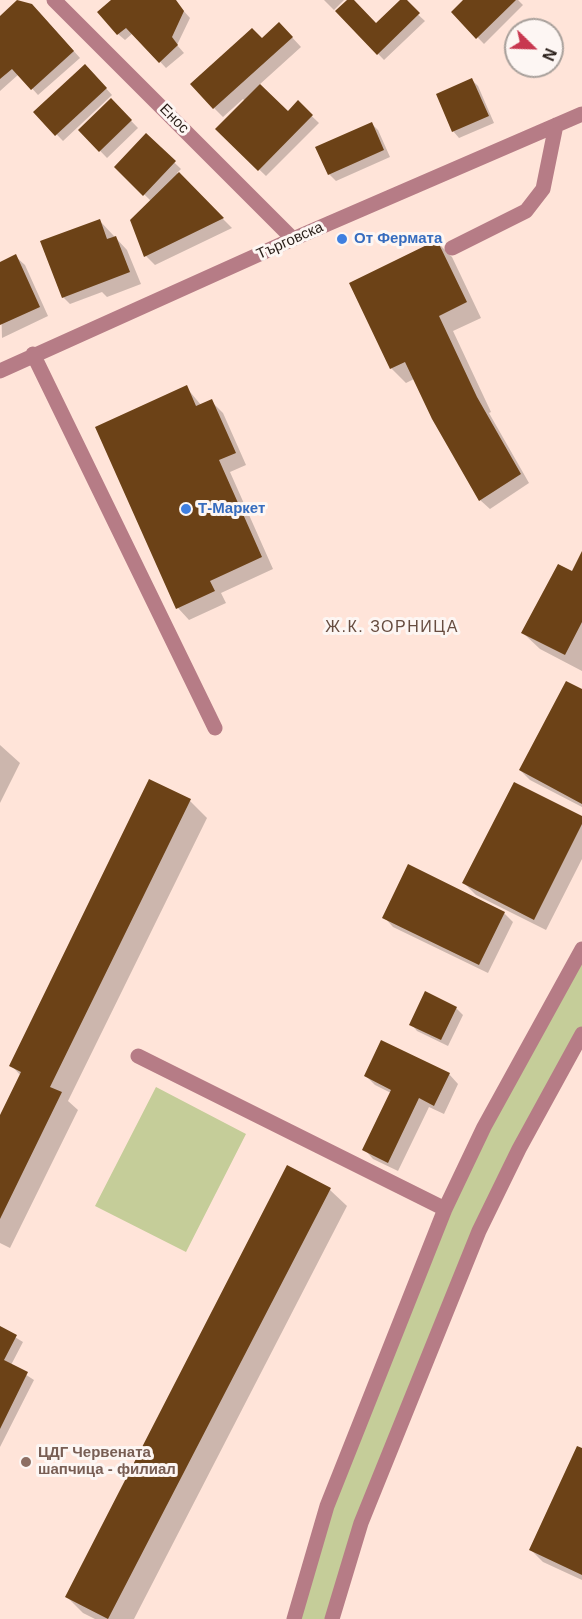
<!DOCTYPE html>
<meta charset="utf-8">
<style>
body{margin:0}
#map{position:relative;width:582px;height:1619px;overflow:hidden;background:#ffe4d9;font-family:Helvetica,sans-serif}
canvas{display:block}
.north{position:absolute;left:504px;top:18px;width:60px;height:60px;box-sizing:border-box;background:#fdf6f3;border:2px solid #a8a09b;border-radius:50%;rotate:113deg;font-size:16px;font-weight:700;line-height:24px;text-align:center;color:#291e18}
.north::after{content:'';display:block;margin:auto;width:21px;height:27px;background:#c83850;clip-path:polygon(50% 0,100% 100%,50% 72%,0 100%)}
</style>
<div id="map">
<canvas width="582" height="1619"></canvas>
<div class="north">N</div>
</div>
<script>
const ctx = document.querySelector('canvas').getContext('2d');
ctx.lineJoin = 'round';
function fillPath(path, color) { ctx.fillStyle = color; ctx.fill(path, 'evenodd'); }
const toPath = rows => new Path2D(rows.map(r => 'M' + r).join(''));
function strokePath(path, color, width, dash) { ctx.strokeStyle = color; ctx.lineWidth = width; ctx.lineCap = dash ? 'butt' : 'round'; ctx.setLineDash(dash || []); ctx.stroke(path); }
function label(font, color, halo, rows, align = 'center') {
  ctx.font = font + ' Helvetica,sans-serif'; ctx.lineWidth = 6; ctx.setLineDash([]); ctx.textBaseline = 'middle'; ctx.strokeStyle = halo; ctx.fillStyle = color; for (const [text, x, y, turn = 0] of rows) {
    ctx.save(); ctx.translate(x, y); ctx.rotate((+turn || 0) * Math.PI / 180); ctx.textAlign = isNaN(turn) ? turn : align; if (halo) ctx.strokeText(text, 0, 0); ctx.fillText(text, 0, 0); ctx.restore();
  }
}
const green = toPath([
 [582,949,582,1034,479,1231,332,1619,294,1619,327,1506,445,1209],
 [156,1087,246,1134,186,1252,95,1206]
]);
const shadow = toPath([
 [113,0,174,0,190,18,177,45,184,53,166,68,133,33,125,40,118,34],
 [324,0,344,0,334,10],
 [349,0,352,0,376,25,402,0,425,21,384,60,337,11],
 [466,0,518,0,523,5,484,44,453,12],
 [39,12,80,58,38,95,19,74,0,91,0,18],
 [289,34,301,47,259,85,288,114,298,103,319,123,266,176,217,129,245,101,243,99,223,117,214,108,262,40],
 [92,73,112,95,63,141,35,112],
 [472,80,478,86,494,123,459,138,453,131],
 [111,100,138,128,107,158,80,130],
 [372,124,378,130,390,157,336,181,329,174],
 [146,135,181,169,177,173,232,228,155,265,146,256,151,201,116,167],
 [99,220,127,250,141,284,107,297,102,292,70,304,63,297],
 [437,242,452,257,481,318,453,331,491,412,489,413,529,483,490,509,480,500,414,379,406,383,391,368],
 [15,256,25,265,48,316,2,338,0,263],
 [186,387,201,405,211,401,223,413,246,465,230,472,273,569,221,593,226,603,189,620,178,608],
 [582,555,582,671,540,649,523,633,572,573],
 [582,691,582,807,530,780,520,770],
 [0,745,20,763,0,803],
 [190,801,207,818,68,1101,78,1110,10,1248,0,1243,0,1119,21,1076,11,1065],
 [582,818,582,859,546,930,476,895,464,883],
 [504,913,513,922,488,973,393,927,384,917],
 [456,1008,463,1015,448,1046,417,1031,411,1024],
 [449,1074,458,1084,444,1114,429,1107,398,1171,373,1159,364,1149,391,1093,375,1085,366,1076],
 [330,1190,347,1206,134,1619,95,1619,83,1613,66,1596],
 [0,1328,23,1342,11,1365,34,1380,0,1447],
 [582,1450,582,1580,543,1562,531,1550]
]);
const building = toPath([
 [17,0,32,4,74,51,31,90,12,69,0,79,0,16],
 [111,0,176,0,184,11,172,37,178,45,159,63,126,28,117,35,97,12],
 [347,0,354,0,376,23,400,0,407,0,420,13,377,55,335,11],
 [463,0,516,0,476,39,451,12],
 [279,22,293,37,213,109,190,84,252,28,262,38],
 [85,64,107,88,55,136,33,112],
 [472,78,489,116,452,132,436,94],
 [260,84,288,111,298,100,313,115,258,171,215,129],
 [111,98,132,120,99,152,78,130],
 [372,122,384,150,328,175,315,147],
 [146,133,176,161,143,196,114,167],
 [179,172,224,218,144,257,130,220],
 [100,219,107,239,116,236,130,272,62,298,40,241],
 [437,240,467,302,439,316,477,397,521,474,479,501,432,419,405,362,390,369,349,283],
 [16,254,40,307,0,325,0,262],
 [187,385,196,406,212,399,236,453,219,460,262,557,210,581,215,591,176,609,95,427],
 [582,551,582,622,565,655,521,633,558,564,572,571],
 [566,681,582,689,582,804,519,770],
 [149,779,191,799,50,1087,62,1092,0,1219,0,1115,21,1072,9,1066],
 [514,782,582,816,582,824,534,920,462,883],
 [408,864,505,912,479,965,382,918],
 [425,991,457,1007,441,1040,409,1025],
 [381,1040,450,1073,434,1106,419,1098,388,1163,362,1150,391,1090,364,1076],
 [287,1165,331,1188,108,1619,65,1597],
 [0,1326,17,1335,4,1360,28,1372,0,1429],
 [577,1446,582,1448,582,1575,529,1550]
]);
const minor = toPath([
 [54,0,293,239],
 [452,248,526,211,543,189,556,125],
 [33,354,215,728],
 [0,371,293,239,582,114],
 [138,1056,445,1209],
 [294,1619,327,1506,445,1209,484,1127,582,949],
 [332,1619,361,1523,479,1231,519,1149,582,1034]
]);
const markers = [
 [342,239,6,"#3f7fe0"],
 [186,509,6,"#3f7fe0"],
 [26,1462,6,"#8d6e63"]
];
const streetNames = [
 ["Енос",174,119,45],
 ["Търговска",290,241,-24]
];
const shopNames = [
 ["От Фермата",354,239],
 ["Т-Маркет",198,509]
];
const educationNames = [
 ["ЦДГ Червената",38,1453],
 ["шапчица - филиал",38,1470]
];
const neighbourhoodNames = [
 ["Ж.К. ЗОРНИЦА",392,628]
];
fillPath(green, '#c5cd99');
fillPath(shadow, '#0003');
fillPath(building, '#6c4217');
strokePath(minor, '#b67c86', 15);
for (const [x, y, r, color] of markers) { const dot = new Path2D(); dot.arc(x, y, r, 0, 2 * Math.PI); ctx.fillStyle = color; ctx.fill(dot); strokePath(dot, '#fdf6f3', 2); }
label('15px', '#291e18', '#fdf6f3', streetNames);
label('bold 15px', '#366cbe', '#fdf6f3', shopNames, 'left');
label('bold 15px', '#785e54', '#fdf6f3', educationNames, 'left');
ctx.letterSpacing = '1.5px';
label('16px', '#674d40', '#fdf6f3', neighbourhoodNames);
ctx.letterSpacing = '0px';
</script>
